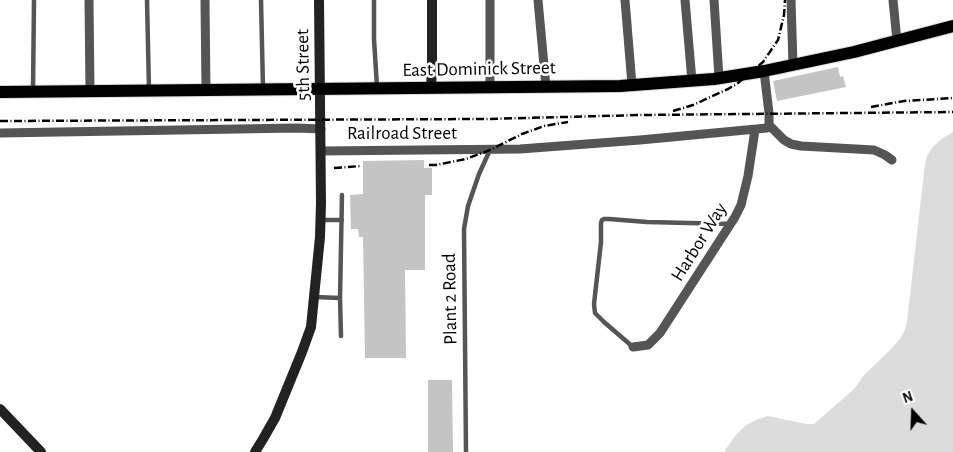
<!DOCTYPE html>
<style>
body{margin:0}
#map{position:relative;width:953px;height:452px;overflow:hidden;background:#fff;font-family:"Alegreya Sans",sans-serif}
canvas{display:block}
.north{position:absolute;left:888px;top:387px;width:50px;height:50px;-webkit-text-stroke:4px #fff;paint-order:stroke;rotate:340deg;font-size:14px;font-weight:700;line-height:20px;text-align:center;color:#000}
.north::after{content:'';display:block;margin:auto;width:18px;height:22px;background:#000;clip-path:polygon(50% 0,100% 100%,50% 72%,0 100%)}
</style>
<div id="map">
<canvas width="953" height="452"></canvas>
<div class="north">N</div>
</div>
<script>
const ctx = document.querySelector('canvas').getContext('2d');
ctx.lineJoin = 'round';
function fillPath(path, color) { ctx.fillStyle = color; ctx.fill(path, 'evenodd'); }
const toPath = rows => new Path2D(rows.map(r => 'M' + r).join(''));
function strokePath(path, color, width, dash) { ctx.strokeStyle = color; ctx.lineWidth = width; ctx.lineCap = dash ? 'butt' : 'round'; ctx.setLineDash(dash || []); ctx.stroke(path); }
function label(font, color, halo, rows, align = 'center') {
  ctx.font = font + ' "Alegreya Sans",sans-serif'; ctx.lineWidth = 5; ctx.setLineDash([]); ctx.textBaseline = 'middle'; ctx.strokeStyle = halo; ctx.fillStyle = color; for (const [text, x, y, turn = 0] of rows) {
    ctx.save(); ctx.translate(x, y); ctx.rotate((+turn || 0) * Math.PI / 180); ctx.textAlign = isNaN(turn) ? turn : align; if (halo) ctx.strokeText(text, 0, 0); ctx.fillText(text, 0, 0); ctx.restore();
  }
}
const green = toPath([
 [953,132,953,452,724,452,735,436,746,425,756,420,768,416,806,424,814,424,854,389,864,375,887,353,900,339,905,330,907,321,925,164,927,156,932,148,940,140]
]);
const building = toPath([
 [838,67,840,77,843,76,846,87,777,101,773,81],
 [424,160,424,168,432,168,432,195,425,195,425,270,405,270,406,358,365,358,363,237,359,237,358,229,351,229,350,195,363,194,363,161],
 [428,380,452,380,453,452,428,452]
]);
const lane = toPath([
 [147,0,149,90],
 [261,0,263,88],
 [374,0,374,39,377,87],
 [33,91,34,0],
 [321,220,342,220],
 [315,297,340,298],
 [341,336,340,298,342,195],
 [633,347,604,322,595,313,594,304,601,242,601,223,602,220,604,219,609,219,647,222,731,224],
 [466,452,464,229,468,206,479,174,490,150]
]);
const street = toPath([
 [89,0,90,92],
 [205,0,206,91],
 [490,0,490,87],
 [538,0,546,87],
 [625,0,632,85],
 [685,0,692,81],
 [714,0,719,78],
 [791,0,793,65],
 [893,0,897,41],
 [769,125,784,140,791,144,801,146,874,150,885,155,892,160],
 [0,133,297,128,321,129],
 [321,151,520,149,640,140,767,128,769,127,769,113,764,71],
 [633,347,648,345,660,333,735,217,741,205,748,176,755,130]
]);
const secondary = toPath([
 [431,88,432,68,432,0],
 [0,409,41,452],
 [255,452,263,439,275,418,302,352,311,327,320,237,321,203,319,0]
]);
const primary = toPath([
 [0,92,620,86,714,79,764,71,854,52,953,26]
]);
const rail = toPath([
 [871,107,904,101,953,98],
 [673,111,693,105,728,89,738,83,763,62,778,40,784,15,785,0],
 [0,121,486,119,641,115,953,112],
 [429,165,436,165,466,159,490,150,522,134,544,126,568,122],
 [334,168,361,166]
]);
const streetNames = [
 ["5th Street",303,65,-91],
 ["East Dominick Street",479,69,-1],
 ["Railroad Street",402,133],
 ["Harbor Way",699,242,-58],
 ["Plant 2 Road",450,299,-91]
];
fillPath(green, '#dcdcdc');
fillPath(building, '#c4c4c4');
strokePath(primary, '#dbdbdb', 14);
strokePath(lane, '#555', 4.5);
strokePath(street, '#555', 9);
strokePath(secondary, '#222', 10);
strokePath(primary, '#000', 12);
strokePath(rail, '#000', 2.5, [8, 2.5, 1, 2.5]);
label('19px', '#000', '#fff', streetNames);
</script>
